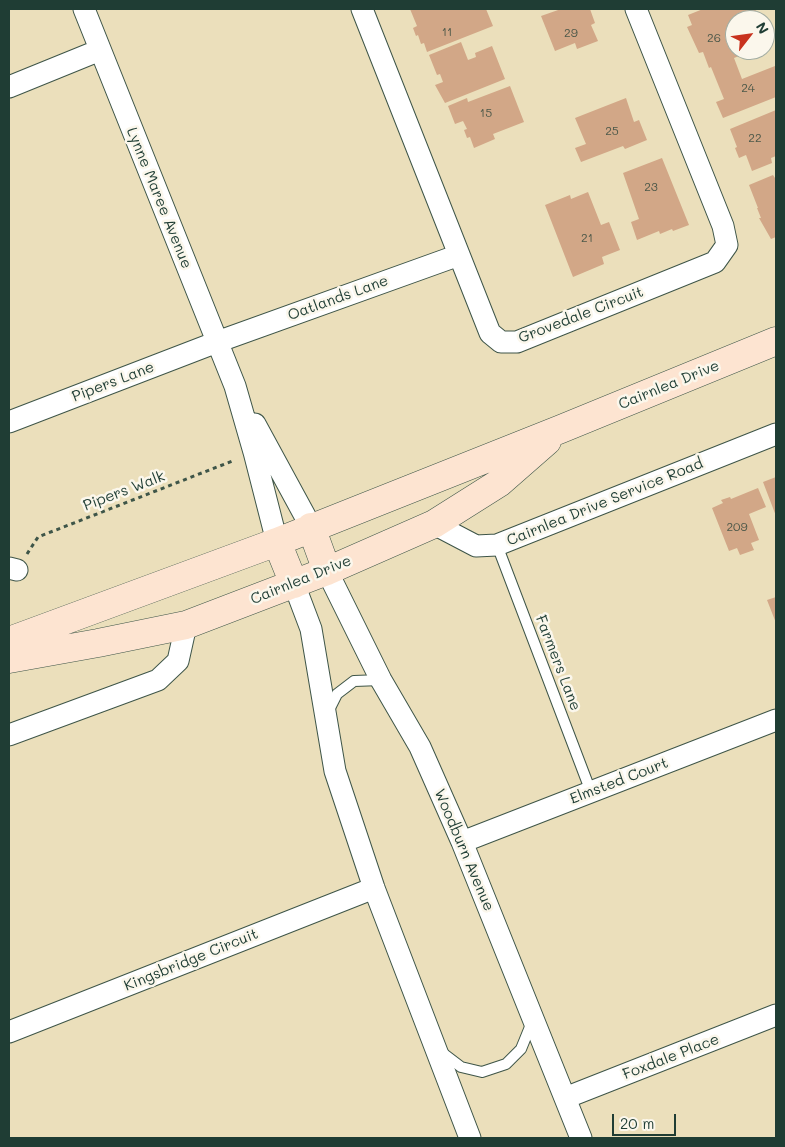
<!DOCTYPE html>
<style>
body{margin:0}
#map{position:relative;width:785px;height:1147px;overflow:hidden;background:#ebdfbb;font-family:Mali,sans-serif}
canvas{display:block}
.frame{position:absolute;inset:0;border:10px solid #1f3d34;pointer-events:none}
.north{position:absolute;left:725px;top:10px;width:50px;height:50px;box-sizing:border-box;background:#fbf7ec;border:1px solid #a3ada2;border-radius:50%;rotate:60deg;font-size:14px;font-weight:700;line-height:20px;text-align:center;color:#1f3d34}
.north::after{content:'';display:block;margin:auto;width:18px;height:22px;background:#c8321e;clip-path:polygon(50% 0,100% 100%,50% 72%,0 100%)}
.scale{position:absolute;left:612px;top:1114px;width:64px;height:22px;box-sizing:border-box;border:2px solid #1f3d34;border-top:0;padding-left:6px;font-size:15px;line-height:18px;white-space:nowrap;color:#1f3d34;-webkit-text-stroke:4px #fbf7ec;paint-order:stroke}
</style>
<div id="map">
<canvas width="785" height="1147"></canvas>
<div class="frame"></div>
<div class="north">N</div>
<div class="scale">20 m</div>
</div>
<script>
const ctx = document.querySelector('canvas').getContext('2d');
ctx.lineJoin = 'round';
function fillPath(path, color) { ctx.fillStyle = color; ctx.fill(path, 'evenodd'); }
const toPath = rows => new Path2D(rows.map(r => 'M' + r).join(''));
function strokePath(path, color, width, dash) { ctx.strokeStyle = color; ctx.lineWidth = width; ctx.lineCap = dash ? 'butt' : 'round'; ctx.setLineDash(dash || []); ctx.stroke(path); }
function label(font, color, halo, rows, align = 'center') {
  ctx.font = font + ' Mali,sans-serif'; ctx.lineWidth = 5; ctx.setLineDash([]); ctx.textBaseline = 'middle'; ctx.strokeStyle = halo; ctx.fillStyle = color; for (const [text, x, y, turn = 0] of rows) {
    ctx.save(); ctx.translate(x, y); ctx.rotate((+turn || 0) * Math.PI / 180); ctx.textAlign = isNaN(turn) ? turn : align; if (halo) ctx.strokeText(text, 0, 0); ctx.fillText(text, 0, 0); ctx.restore();
  }
}
const building = toPath([
 [410,9,486,9,493,26,427,52,424,43,421,44,418,35,416,36,413,28,417,26],
 [561,9,590,9,595,23,591,25,598,41,577,49,575,43,555,51,541,16],
 [703,9,755,9,760,20,735,20,735,50,743,50,744,54,734,58,742,79,775,66,776,97,723,118,716,102,724,99,711,67,709,68,703,52,699,53,687,27,692,25,688,15],
 [461,42,468,60,476,57,475,53,492,46,505,79,445,103,435,85,443,82,440,74,437,75,429,55],
 [510,86,524,122,493,134,495,139,474,148,470,137,467,138,464,130,467,129,463,121,455,124,448,106,467,98,468,102],
 [626,98,634,122,639,120,647,140,625,149,623,146,581,162,575,148,586,144,575,118],
 [776,110,776,156,771,158,772,163,752,171,746,155,739,158,735,148,737,147,730,129],
 [662,158,689,225,673,231,672,229,660,234,659,231,637,240,631,222,639,219,623,173],
 [773,175,775,178,776,178,776,237,771,239,759,218,761,218,757,208,758,208,749,185],
 [588,192,601,225,609,222,620,250,602,257,604,264,573,277,545,205,570,195,571,199],
 [776,477,776,516,763,482],
 [758,488,766,507,749,514,759,540,751,543,754,550,740,555,737,548,729,551,712,508,723,503,721,500,730,497,731,499],
 [776,597,776,623,767,600]
]);
const path = toPath([
 [27,554,38,537,235,460]
]);
const lane = toPath([
 [497,545,591,792],
 [328,712,337,694,354,681,381,680],
 [440,1051,461,1067,482,1072,506,1064,521,1049,532,1022]
]);
const street = toPath([
 [84,9,235,386,254,452,277,542],
 [362,9,490,333,501,342,517,342,715,262,727,245,723,226,636,9],
 [9,87,100,50],
 [9,422,217,342,459,255],
 [255,424,311,527],
 [434,524,476,546,497,545,776,434],
 [9,568,17,570],
 [327,571,381,680,420,747,462,842,581,1138],
 [294,584,311,629,335,771,374,888,470,1138],
 [9,735,158,680,178,661,186,625],
 [462,842,776,720],
 [9,1032,374,888],
 [565,1098,776,1015]
]);
const secondary = toPath([
 [311,527,327,571],
 [277,542,294,584],
 [9,641,277,542,561,429,776,341],
 [9,659,98,643,186,625,327,571,434,524,499,483,547,441]
]);
const numberNames = [
 ["11",447,32],
 ["29",571,33],
 ["26",714,38],
 ["24",748,88],
 ["15",486,113],
 ["25",612,131],
 ["22",755,138],
 ["23",651,187],
 ["21",587,238],
 ["209",737,527]
];
const streetNames = [
 ["Lynne Maree Avenue",159,198,68],
 ["Oatlands Lane",338,298,-20],
 ["Grovedale Circuit",581,315,-21],
 ["Pipers Lane",113,382,-21],
 ["Cairnlea Drive",669,385,-22],
 ["Pipers Walk",124,491,-21],
 ["Cairnlea Drive Service Road",605,502,-22],
 ["Cairnlea Drive",301,580,-22],
 ["Farmers Lane",558,663,69],
 ["Elmsted Court",619,781,-21],
 ["Woodburn Avenue",464,850,67],
 ["Kingsbridge Circuit",191,960,-22],
 ["Foxdale Place",671,1057,-21]
];
fillPath(building, '#d2a787');
strokePath(lane, '#3e5548', 12);
strokePath(street, '#3e5548', 23);
strokePath(secondary, '#3e5548', 29);
strokePath(path, '#3e5548', 3, [4, 4]);
strokePath(lane, '#fff', 10);
strokePath(street, '#fff', 21);
strokePath(secondary, '#fde4d1', 28);
label('12px', '#4c5849', null, numberNames);
label('15px', '#1f3d34', '#fbf7ec', streetNames);
</script>
